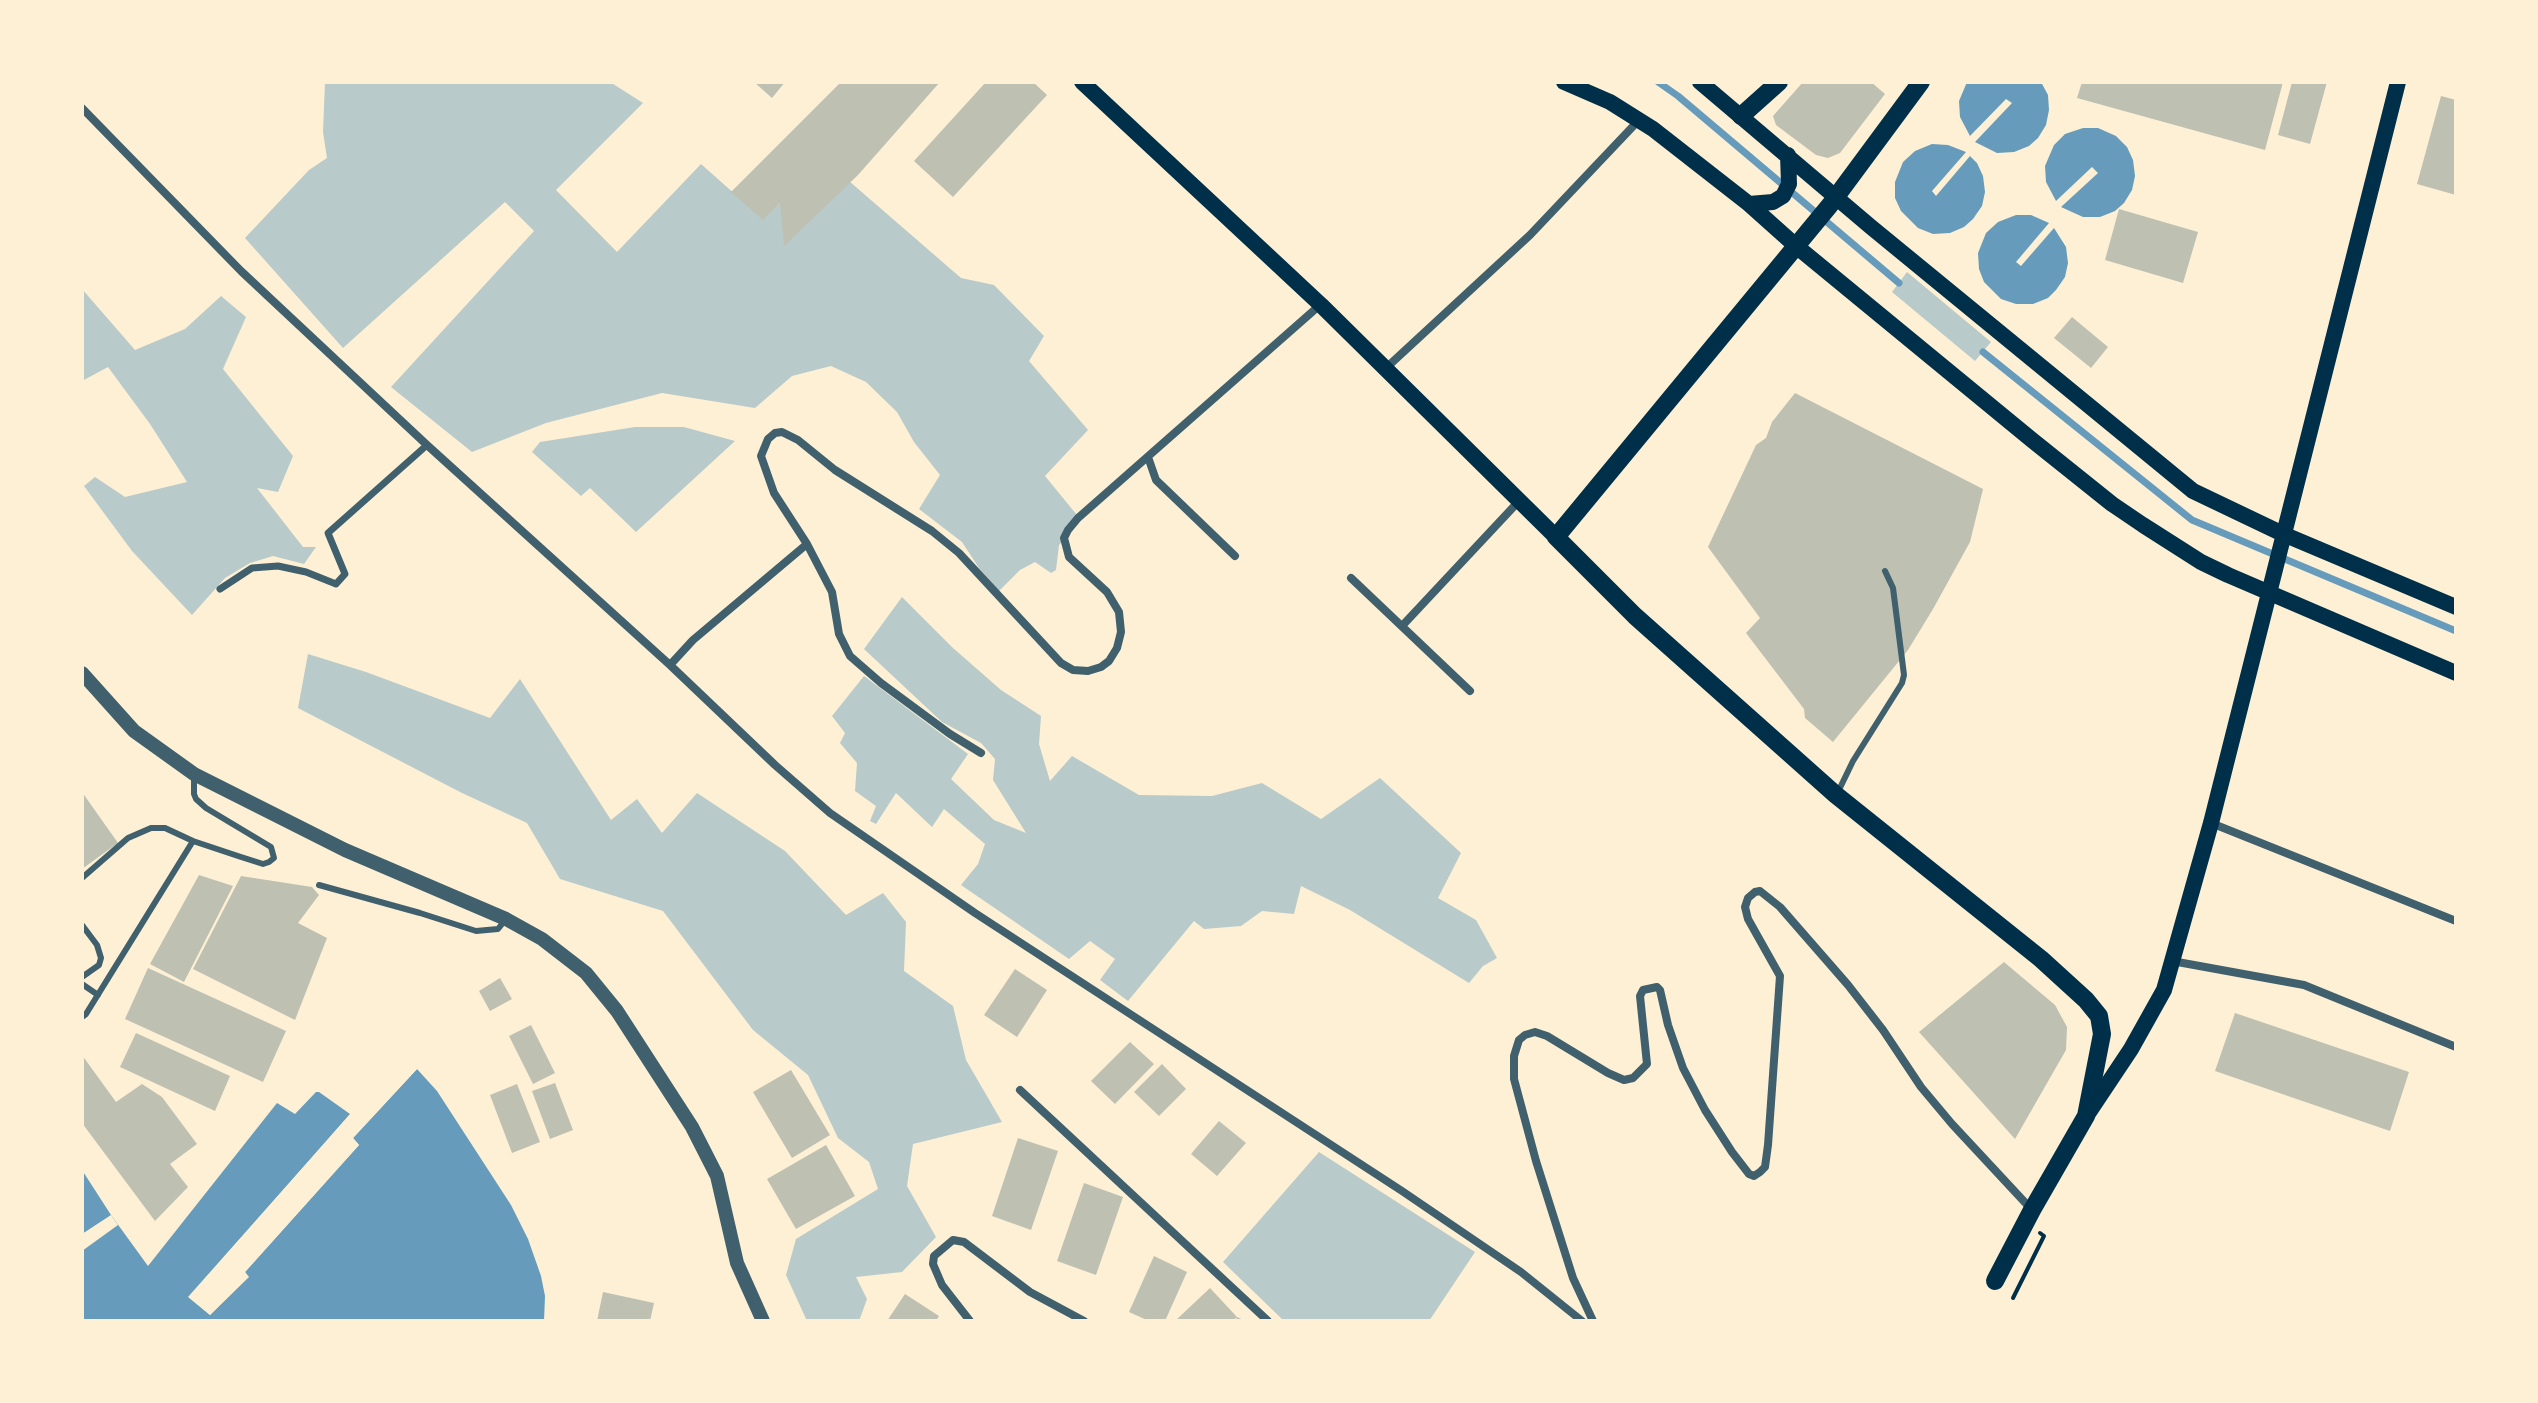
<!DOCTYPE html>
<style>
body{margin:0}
#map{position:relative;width:2538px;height:1403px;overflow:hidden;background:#fdf0d5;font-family:Lato,sans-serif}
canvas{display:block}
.frame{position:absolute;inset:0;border:84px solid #fdf0d5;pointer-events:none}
</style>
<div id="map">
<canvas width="2538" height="1403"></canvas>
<div class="frame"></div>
</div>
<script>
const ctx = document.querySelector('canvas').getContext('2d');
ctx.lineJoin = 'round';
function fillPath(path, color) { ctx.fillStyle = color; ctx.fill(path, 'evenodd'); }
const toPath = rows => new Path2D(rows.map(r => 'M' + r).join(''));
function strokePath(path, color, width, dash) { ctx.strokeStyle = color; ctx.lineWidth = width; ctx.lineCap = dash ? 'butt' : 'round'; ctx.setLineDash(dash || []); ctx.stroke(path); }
const green = toPath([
 [325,82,610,82,643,103,556,190,617,252,701,164,763,219,780,203,849,181,961,278,994,285,1044,336,1029,361,1088,430,1045,476,1081,520,1059,545,1056,570,1051,573,1035,562,1020,570,999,591,979,568,962,542,919,509,940,475,914,442,897,412,866,382,831,366,792,376,755,408,662,393,546,423,472,452,391,387,534,231,505,202,343,348,245,238,309,170,327,158,323,132],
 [1907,272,1991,342,1975,361,1892,292],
 [82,289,135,350,185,329,221,296,246,317,223,369,293,456,278,492,257,488,303,547,316,547,304,564,273,556,250,563,225,578,192,615,132,551,84,486,95,477,125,497,187,482,150,424,108,367,82,381],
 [635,427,684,427,735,441,636,532,590,488,581,496,532,452,540,442],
 [902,597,953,648,1001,690,1041,716,1039,744,1050,781,1072,756,1139,795,1212,796,1262,783,1321,819,1380,778,1461,853,1438,898,1476,920,1497,958,1483,966,1469,983,1350,910,1301,886,1294,914,1262,911,1241,926,1204,929,1194,921,1128,1001,1100,980,1115,959,1090,941,1069,959,961,885,978,864,985,844,944,809,932,827,896,793,876,824,870,821,876,806,855,791,857,763,840,743,845,733,832,716,864,676,968,754,951,779,994,820,1026,833,993,780,995,759,981,743,942,722,864,649],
 [308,654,366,672,490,718,520,679,611,820,637,799,662,833,697,793,785,851,846,915,883,893,906,922,904,971,953,1006,966,1060,1002,1122,913,1144,907,1186,936,1237,902,1272,856,1277,867,1299,859,1321,807,1321,786,1275,796,1239,878,1189,869,1162,838,1138,808,1075,753,1030,663,911,560,879,527,823,462,793,298,708],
 [1319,1152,1475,1252,1429,1321,1284,1321,1223,1262]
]);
const water = toPath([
 [1967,82,2041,82,2048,95,2049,110,2046,125,2038,138,2029,146,2014,152,1997,153,1975,142,2012,103,2006,99,1970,136,1960,117,1959,101],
 [2083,128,2098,128,2116,136,2127,147,2133,160,2135,176,2132,190,2124,203,2115,211,2100,217,2083,217,2061,207,2098,173,2092,167,2056,201,2046,182,2045,166,2054,145,2065,134],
 [1932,144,1948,145,1966,152,1932,191,1936,196,1970,156,1977,163,1983,176,1985,192,1982,206,1973,219,1964,227,1950,233,1933,234,1918,228,1901,211,1895,198,1895,182,1903,162,1915,151],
 [2016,215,2031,215,2049,223,2016,262,2021,266,2054,228,2066,247,2068,263,2065,277,2056,290,2048,298,2033,304,2016,304,2001,299,1984,282,1979,269,1978,253,1986,233,1998,222],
 [417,1069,437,1091,511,1205,528,1239,541,1276,545,1296,544,1321,82,1321,82,1170,111,1215,148,1266,277,1103,295,1114,316,1092,319,1092,350,1114,189,1297,210,1315,248,1277,245,1272,359,1145,353,1138]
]);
const pier = toPath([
 [414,1066,417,1069,353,1138,359,1145,245,1272,249,1277,210,1315,188,1297,353,1111,353,1117,194,1297,210,1310,243,1277,242,1270,354,1145,349,1140,350,1135],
 [111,1215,118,1225,82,1251,82,1234]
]);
const stream = toPath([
 [1658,82,1678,96,1899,283],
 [1983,352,2192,520,2456,631]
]);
const building = toPath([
 [754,82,785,82,772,98],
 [841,82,940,82,858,175,784,246,780,203,763,220,731,192],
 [986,82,1033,82,1047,95,953,197,914,161],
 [1803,82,1871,82,1885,94,1840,153,1828,158,1816,155,1776,125,1773,116],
 [2082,82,2283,82,2265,150,2077,98],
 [2292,82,2327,82,2310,144,2278,135],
 [2441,96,2456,100,2456,195,2417,184],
 [2119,209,2198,232,2183,283,2105,260],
 [2072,317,2108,347,2091,368,2054,338],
 [1795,393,1983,489,1970,542,1933,609,1908,650,1833,742,1805,718,1804,709,1746,633,1760,618,1708,547,1756,445,1766,438,1772,422],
 [82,792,118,843,82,869],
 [199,875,233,886,184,982,150,964],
 [241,876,312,887,319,895,298,923,327,938,295,1020,193,969],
 [2004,962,2055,1005,2067,1027,2066,1050,2015,1139,1919,1032],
 [148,968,286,1031,263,1082,125,1019],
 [1015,969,1047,990,1017,1037,984,1015],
 [500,978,512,999,490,1011,479,991],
 [2235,1013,2409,1072,2390,1131,2215,1071],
 [531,1025,555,1073,533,1084,509,1036],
 [136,1033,230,1076,215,1111,120,1067],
 [1130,1042,1154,1064,1115,1104,1091,1081],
 [82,1055,116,1102,142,1084,162,1097,197,1144,170,1164,188,1187,155,1221,82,1123],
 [1162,1064,1186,1089,1159,1116,1134,1092],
 [791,1070,830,1135,792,1158,753,1092],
 [555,1083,573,1130,550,1139,532,1091],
 [517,1084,540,1142,512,1153,490,1095],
 [1219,1121,1246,1143,1217,1176,1191,1154],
 [1018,1138,1058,1151,1031,1230,992,1216],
 [826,1145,855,1196,796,1229,767,1179],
 [1084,1183,1123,1197,1096,1275,1057,1261],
 [1154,1256,1187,1272,1165,1321,1149,1321,1129,1312],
 [1210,1288,1237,1317,1246,1321,1235,1321,1237,1317,1232,1321,1175,1321],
 [603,1292,654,1303,650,1321,597,1321],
 [905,1294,939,1316,936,1321,887,1321]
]);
const path = toPath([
 [2013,1298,2044,1236,2040,1233]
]);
const service = toPath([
 [1837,794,1853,761,1902,683,1904,675,1893,588,1885,571],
 [82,878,128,838,151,828,165,828,193,841,238,856,263,864,269,862,274,858,271,847,206,808,196,799,194,794,194,774],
 [319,885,420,913,476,931,498,929,506,919],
 [82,925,97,945,101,958,99,965,82,977],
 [82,984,98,995],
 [82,1017,86,1014,193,841]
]);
const pedestrian = toPath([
 [220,589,252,568,278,566,306,572,336,584,345,574,328,533,427,445]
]);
const minor = toPath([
 [82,108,241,271,427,445,670,665,775,765,830,813,975,913,1402,1191,1521,1272,1582,1321],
 [1386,368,1530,235,1639,120],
 [1148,457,1156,480,1235,556],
 [807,544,832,592,839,634,850,656,881,683,950,734,981,753],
 [1351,578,1470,691],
 [1402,626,1519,501],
 [670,665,693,640,807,544,774,493,761,456,768,439,775,433,782,432,798,440,835,470,932,531,959,553,1061,663,1073,670,1088,671,1101,667,1109,661,1117,648,1121,632,1119,612,1107,592,1069,557,1064,538,1068,530,1078,518,1320,305],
 [2211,823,2456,921],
 [2172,961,2304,985,2456,1047],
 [1020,1090,1268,1321],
 [970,1321,942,1285,933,1264,934,1256,953,1240,964,1242,1030,1292,1084,1321],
 [1593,1321,1573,1278,1536,1161,1514,1079,1514,1056,1519,1040,1525,1035,1535,1032,1547,1036,1608,1073,1624,1080,1633,1078,1647,1064,1640,996,1643,990,1657,987,1660,990,1668,1025,1683,1068,1705,1110,1732,1152,1749,1174,1754,1176,1760,1172,1765,1167,1768,1145,1780,976,1748,919,1745,907,1748,898,1755,892,1760,891,1780,907,1848,985,1883,1030,1921,1087,1952,1124,2032,1210]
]);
const tertiary = toPath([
 [82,673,134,731,194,774,345,850,506,919,542,939,586,973,617,1011,692,1127,717,1176,737,1263,763,1321]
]);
const secondary = toPath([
 [1082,82,1321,305,1556,537],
 [1564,82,1610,102,1653,129,1749,204,1796,246,2032,440,2112,504,2143,525,2201,562,2228,575,2456,673],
 [1700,82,1871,227,2193,491,2283,534,2456,607],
 [1749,204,1773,202,1783,196,1789,184,1788,155],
 [2087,1115,2131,1049,2164,990,2211,823,2398,82]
]);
const primary = toPath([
 [1921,82,1830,205,1556,537,1635,616,1836,795,2041,959,2086,1000,2099,1016,2102,1034,2086,1116,2032,1210,1995,1281],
 [1741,116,1779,82]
]);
fillPath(green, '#b9caca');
fillPath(water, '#669bbc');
fillPath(pier, '#fdf0d5');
strokePath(stream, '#669bbc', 7);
fillPath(building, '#bec0b2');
strokePath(path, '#003049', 4);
strokePath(service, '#3f606c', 6);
strokePath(pedestrian, '#3f606c', 7);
strokePath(minor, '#3f606c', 8);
strokePath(tertiary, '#3f606c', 14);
strokePath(secondary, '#003049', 16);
strokePath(primary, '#003049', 18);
</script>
